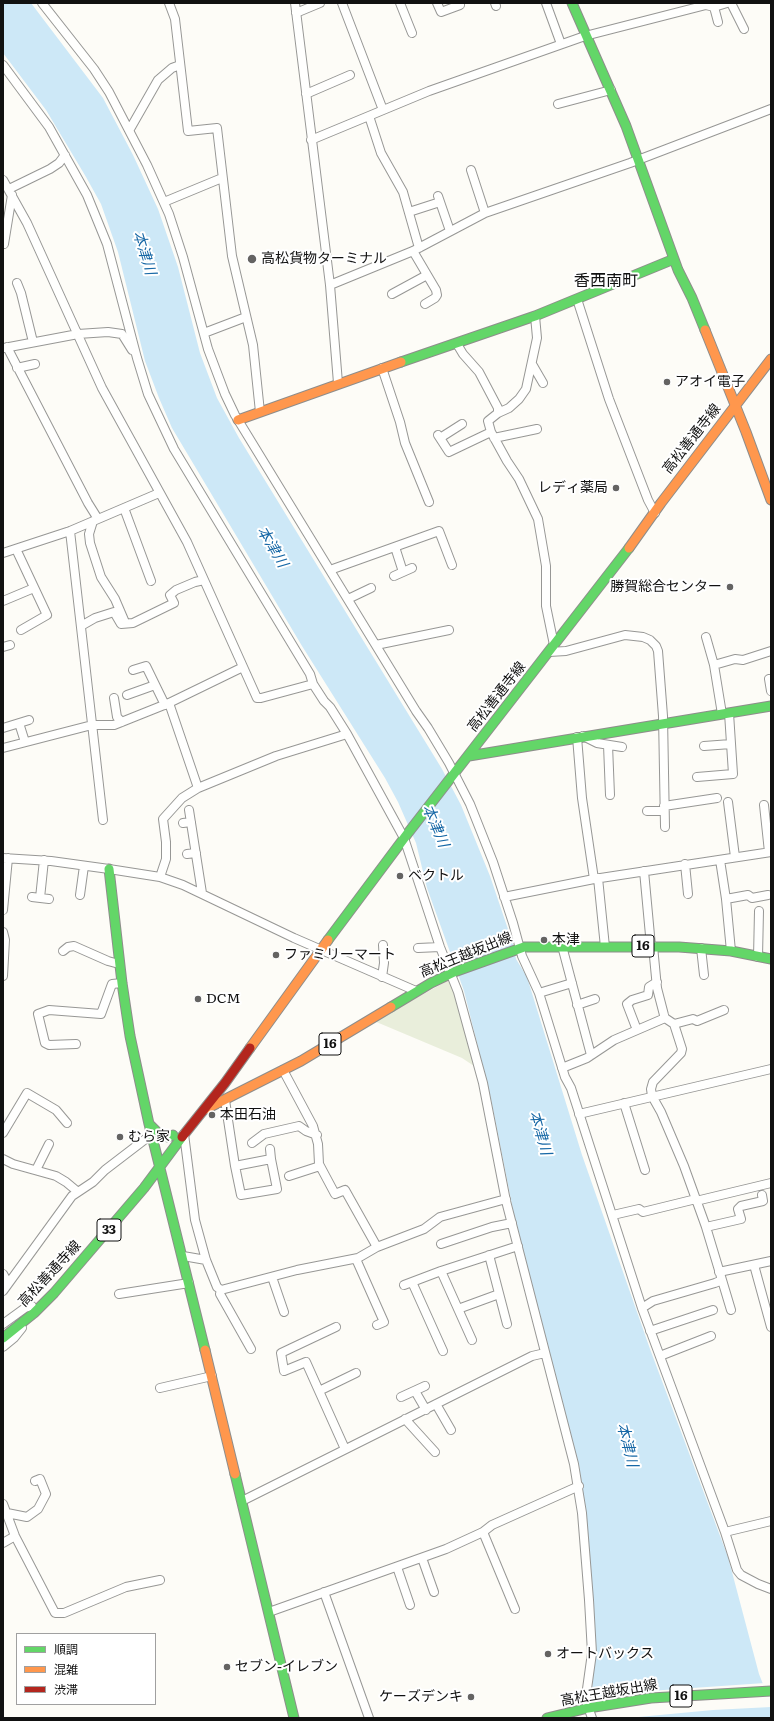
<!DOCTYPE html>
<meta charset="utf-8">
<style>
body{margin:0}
#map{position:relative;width:774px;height:1721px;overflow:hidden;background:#fdfcf7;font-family:Literata,"Noto Sans JP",serif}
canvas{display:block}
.frame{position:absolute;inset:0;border:4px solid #111;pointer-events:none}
.legend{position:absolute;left:16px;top:1633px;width:140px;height:72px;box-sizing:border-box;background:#fff;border:1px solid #a0a0a0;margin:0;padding:5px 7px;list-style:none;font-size:12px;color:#111}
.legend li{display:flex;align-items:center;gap:8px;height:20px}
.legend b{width:20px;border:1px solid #a0a0a0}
</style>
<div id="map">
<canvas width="774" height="1721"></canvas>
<div class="frame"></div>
<ul class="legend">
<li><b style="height:5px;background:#63d668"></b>順調</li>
<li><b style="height:5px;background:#ff974d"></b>混雑</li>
<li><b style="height:5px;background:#b3261e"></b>渋滞</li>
</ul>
</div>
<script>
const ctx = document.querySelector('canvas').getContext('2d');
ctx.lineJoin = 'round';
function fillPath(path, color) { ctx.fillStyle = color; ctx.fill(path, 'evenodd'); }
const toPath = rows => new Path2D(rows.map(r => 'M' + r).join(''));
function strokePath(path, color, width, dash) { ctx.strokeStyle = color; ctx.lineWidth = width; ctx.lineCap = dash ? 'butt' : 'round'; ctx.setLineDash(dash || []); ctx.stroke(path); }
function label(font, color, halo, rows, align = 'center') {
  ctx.font = font + ' Literata,"Noto Sans JP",serif'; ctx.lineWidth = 4; ctx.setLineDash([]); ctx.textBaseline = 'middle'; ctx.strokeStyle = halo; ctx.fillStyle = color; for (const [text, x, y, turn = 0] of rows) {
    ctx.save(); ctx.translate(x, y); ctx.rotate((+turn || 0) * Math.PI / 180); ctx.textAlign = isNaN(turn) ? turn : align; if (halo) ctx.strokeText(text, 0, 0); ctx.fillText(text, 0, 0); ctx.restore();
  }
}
const cemetery = toPath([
 [451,979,472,1054,474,1066,462,1058,374,1021]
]);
const water = toPath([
 [3,3,31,3,103,98,133,155,158,209,178,267,200,353,217,398,239,438,442,769,461,805,490,876,513,944,516,959,527,977,582,1155,650,1349,728,1557,759,1674,771,1704,771,1718,599,1718,592,1692,594,1661,588,1543,583,1493,579,1465,517,1230,491,1099,464,991,427,888,416,843,398,802,385,778,302,646,172,428,159,398,145,361,118,252,101,204,86,177,46,110,3,53]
]);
const pier = toPath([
 [765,1683,771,1699,771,1707,713,1710,628,1718,597,1718,591,1700,649,1691]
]);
const street = toPath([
 [42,3,94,69,109,92,147,165,169,214,183,257,208,349,225,394,235,415,416,711,428,728,449,763,470,804,493,862,513,923,522,956,539,993,565,1077,571,1088,642,1308,725,1532,771,1521],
 [169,3,175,19,188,131,217,128,232,256,253,345,260,412],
 [295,3,330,285,338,383],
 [342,3,383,110],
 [400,3,412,33],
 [437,3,441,12,460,5],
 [495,3,496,6],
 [546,3,561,44],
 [731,3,744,29],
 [714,7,718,22],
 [296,13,320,3],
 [3,65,49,127,87,195,107,244,137,358,148,394,174,449,310,674,313,684,324,701,330,707,347,734,404,838,440,947,458,992,483,1083,506,1201,574,1464,582,1513,589,1600,592,1653,586,1696,587,1704,592,1718],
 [306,94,350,75],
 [558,104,611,90],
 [369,116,381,153,403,192,419,248],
 [130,129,158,80,172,68,180,65],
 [311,140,429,91,585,36,706,5,714,7,727,3],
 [471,170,485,213],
 [3,180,27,223,102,388,187,542,257,698,261,698,313,684],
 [9,189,50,169,59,163,65,155],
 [438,196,450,231],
 [164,202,222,178],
 [409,212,440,202],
 [4,244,12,195],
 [413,251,436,290,437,295,435,298,425,304],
 [17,283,21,293,33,342],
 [330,285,413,251,485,213,630,163,771,109],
 [392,294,427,275],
 [577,299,609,399,648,500,655,513],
 [204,333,246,317],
 [7,347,88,503,98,519],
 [4,348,78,334,108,332,122,334,132,350],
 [532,364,543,383],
 [17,368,35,364],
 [382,368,400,422,405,443,429,502],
 [498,413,509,408,519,399,526,389,537,338,535,316],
 [491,432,507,461,519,479,538,519,546,566,546,606,554,645],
 [438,435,449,452,491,432,488,421,498,413,498,408,479,372,463,354,457,344],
 [440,438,462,424],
 [494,438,537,429],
 [124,508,151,581],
 [93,521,89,534,90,543,101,577,115,599,124,620],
 [70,531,103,820],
 [395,547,403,572],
 [16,549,47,615,21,630],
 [3,553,70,531,159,493],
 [330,570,439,531,452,565],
 [394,576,412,568],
 [348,599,371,588],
 [3,601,34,588],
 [81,626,95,618,114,612,121,624,133,623,174,603,170,595,176,590,195,582,204,580],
 [706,637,714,665,735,659,743,660,771,651],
 [376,645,449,630],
 [3,647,10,645],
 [549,652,566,651,625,635,643,637,650,640,656,646,658,651,663,716,665,827],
 [714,665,722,714],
 [133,670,146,666,165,705],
 [769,679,771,691],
 [127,695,155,685],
 [114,698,117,717,122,722],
 [19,723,25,742],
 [3,728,29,720],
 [583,736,597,743,622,747],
 [577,737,582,798,594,879],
 [608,745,610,795],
 [704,746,731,744],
 [3,748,92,725,114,725,169,703,243,667],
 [697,777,733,774,729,713],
 [198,788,276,756,347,734],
 [728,802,735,857],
 [764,805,769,852],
 [664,806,717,798],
 [189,810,202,893],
 [647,811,664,811],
 [183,823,191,822],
 [187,854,196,853],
 [3,858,51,861,109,869,160,877,183,885,294,938,416,991],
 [720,860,726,899,748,895,752,898,768,895],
 [685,864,688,894],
 [644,871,651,946],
 [160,877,166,859,166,842,163,819,182,798,198,788,169,703],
 [598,878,605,947],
 [80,895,84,866],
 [32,897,49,899],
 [504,897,594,879,771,852],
 [40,898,44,860],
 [726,899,731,951],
 [3,910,8,858],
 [3,932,5,940,3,976],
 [562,946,591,1055],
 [418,948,440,947],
 [701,948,704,975],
 [63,951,68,947,74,946,108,961,119,964],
 [758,957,759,911],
 [382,977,384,963,383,945],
 [539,993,572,983],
 [577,1005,595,999],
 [674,1024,693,1019,697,1021,724,1010],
 [637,1030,627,1004,632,1000,648,995,649,987,657,982],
 [76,1044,49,1045,45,1043,38,1014,49,1010,101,1014,112,984,122,983],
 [562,1068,587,1058,614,1040,665,1018],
 [283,1070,313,1126,318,1144,319,1164,335,1194,345,1190,377,1247],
 [225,1100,235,1166,241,1195,277,1189,271,1159,235,1166],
 [624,1103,645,1170],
 [579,1114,771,1069],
 [3,1133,27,1093,56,1110,67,1123],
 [184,1134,195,1220,206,1260,217,1287,221,1290,297,1270,358,1258,377,1247,424,1229,440,1217,506,1199],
 [252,1143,264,1134,299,1126,306,1131,317,1135],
 [270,1149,271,1159],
 [3,1159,13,1164,56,1176,66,1182,78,1192],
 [36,1170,49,1144],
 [289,1176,320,1166],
 [696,1201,771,1183],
 [613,1215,639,1209,643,1212,696,1199],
 [706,1227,741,1219,738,1209,741,1206,763,1201,762,1195],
 [441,1244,492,1227,512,1223],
 [489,1255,507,1324],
 [183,1256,206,1260],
 [356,1259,384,1322,377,1325],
 [754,1265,771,1327],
 [441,1271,472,1340],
 [719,1272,771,1261],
 [3,1274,8,1283],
 [272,1277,284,1312],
 [722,1280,731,1310],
 [412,1282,443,1351],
 [404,1285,441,1271,518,1246],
 [221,1290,220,1294,251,1349],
 [3,1291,72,1196,93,1182,105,1170,152,1134],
 [119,1294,189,1283],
 [642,1308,653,1301,715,1283,722,1280,706,1227,684,1166,661,1112,652,1096,651,1089,653,1082,681,1053,682,1049,674,1024,665,1018,664,1015,657,988,653,946],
 [458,1309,499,1294],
 [3,1324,25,1308,32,1306],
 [336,1327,281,1353,284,1371,306,1362,345,1449],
 [650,1331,713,1310],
 [3,1347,14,1338,22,1328],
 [660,1356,711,1336],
 [160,1388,212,1376],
 [319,1391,356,1373],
 [415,1391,426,1410],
 [401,1397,425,1386],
 [436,1404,451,1430],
 [405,1419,435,1452],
 [242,1501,532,1356,545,1353],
 [3,1504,15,1536,55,1613,64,1613,126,1587,160,1580],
 [7,1513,27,1517,38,1509,46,1494,40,1479,35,1481],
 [483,1532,515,1609],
 [725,1532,737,1570,741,1575,758,1584,771,1589],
 [3,1543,15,1536],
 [422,1558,434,1592],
 [397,1567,410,1605],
 [324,1592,369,1718],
 [269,1612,446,1549,483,1532,492,1525,579,1486]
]);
const fast = toPath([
 [572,3,626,126,678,270,692,298,705,330],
 [401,362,535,316,674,259],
 [469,756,771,706],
 [109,869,122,983,130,1036,149,1124,205,1350],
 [328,940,408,833,629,548],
 [391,1007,431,983,454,972,524,947,679,947,731,951,771,959],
 [150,1125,159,1134,168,1137,173,1135],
 [3,1338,34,1313,54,1293,144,1188,182,1137],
 [235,1474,294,1718],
 [547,1718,588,1708,651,1698,771,1691]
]);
const slow = toPath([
 [705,330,746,432,771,500],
 [238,420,401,362],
 [629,548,661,503,771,359],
 [250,1048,328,940],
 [206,1109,301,1061,391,1007],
 [205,1350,235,1474]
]);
const jam = toPath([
 [182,1137,225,1083,250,1048]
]);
const markers = [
 [252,259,5,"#646362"],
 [667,382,4,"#646362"],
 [616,488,4,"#646362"],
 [730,587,4,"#646362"],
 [400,876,4,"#646362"],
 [544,940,4,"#646362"],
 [276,955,4,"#646362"],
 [198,999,4,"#646362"],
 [212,1115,4,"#646362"],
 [120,1137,4,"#646362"],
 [548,1654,4,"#646362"],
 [227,1667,4,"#646362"],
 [471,1697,4,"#646362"]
];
const shields = [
 [643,946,22],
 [330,1044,22],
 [109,1230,24],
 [681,1696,22]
];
const shieldNames = [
 ["16",643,946],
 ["16",330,1044],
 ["33",109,1230],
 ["16",681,1696]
];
const poiNames = [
 ["高松貨物ターミナル",261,259],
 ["アオイ電子",675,382],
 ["レディ薬局",608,488,"right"],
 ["勝賀総合センター",722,587,"right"],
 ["ベクトル",408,876],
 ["本津",552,940],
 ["ファミリーマート",284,955],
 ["DCM",206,999],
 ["本田石油",220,1115],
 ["むら家",128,1137],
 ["オートバックス",556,1654],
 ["セブン-イレブン",235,1667],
 ["ケーズデンキ",463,1697,"right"]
];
const streetNames = [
 ["高松善通寺線",692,439,-52],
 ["高松善通寺線",497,697,-52],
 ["高松王越坂出線",466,955,-22],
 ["高松善通寺線",50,1274,-47],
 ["高松王越坂出線",609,1693,-10]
];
const waterNames = [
 ["本津川",144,253,73],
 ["本津川",272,547,59],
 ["本津川",435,826,67],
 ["本津川",540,1133,74],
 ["本津川",627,1445,76]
];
const quarterNames = [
 ["香西南町",606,281]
];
fillPath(cemetery, '#e9eedb');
fillPath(water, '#cde8f7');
fillPath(pier, '#fdfcf7');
strokePath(street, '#979795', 10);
strokePath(fast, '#8e8d8b', 11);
strokePath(slow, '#8e8d8b', 11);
strokePath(jam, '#8e8d8b', 11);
strokePath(street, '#fffffe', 8);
strokePath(fast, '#63d668', 9);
strokePath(slow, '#ff974d', 9);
strokePath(jam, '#b3261e', 9);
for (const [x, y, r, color] of markers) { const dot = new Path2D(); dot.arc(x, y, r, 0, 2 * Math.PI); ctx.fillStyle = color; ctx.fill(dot); strokePath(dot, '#fff', 1.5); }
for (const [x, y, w] of shields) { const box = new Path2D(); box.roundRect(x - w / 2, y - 11, w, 22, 3); ctx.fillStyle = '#fff'; ctx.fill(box); strokePath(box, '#111', 1); }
label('bold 13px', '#111', null, shieldNames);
label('14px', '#111', '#fff', poiNames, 'left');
label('14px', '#111', '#fff', streetNames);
label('italic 15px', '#1768a6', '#fff', waterNames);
label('16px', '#111', '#fff', quarterNames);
</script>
